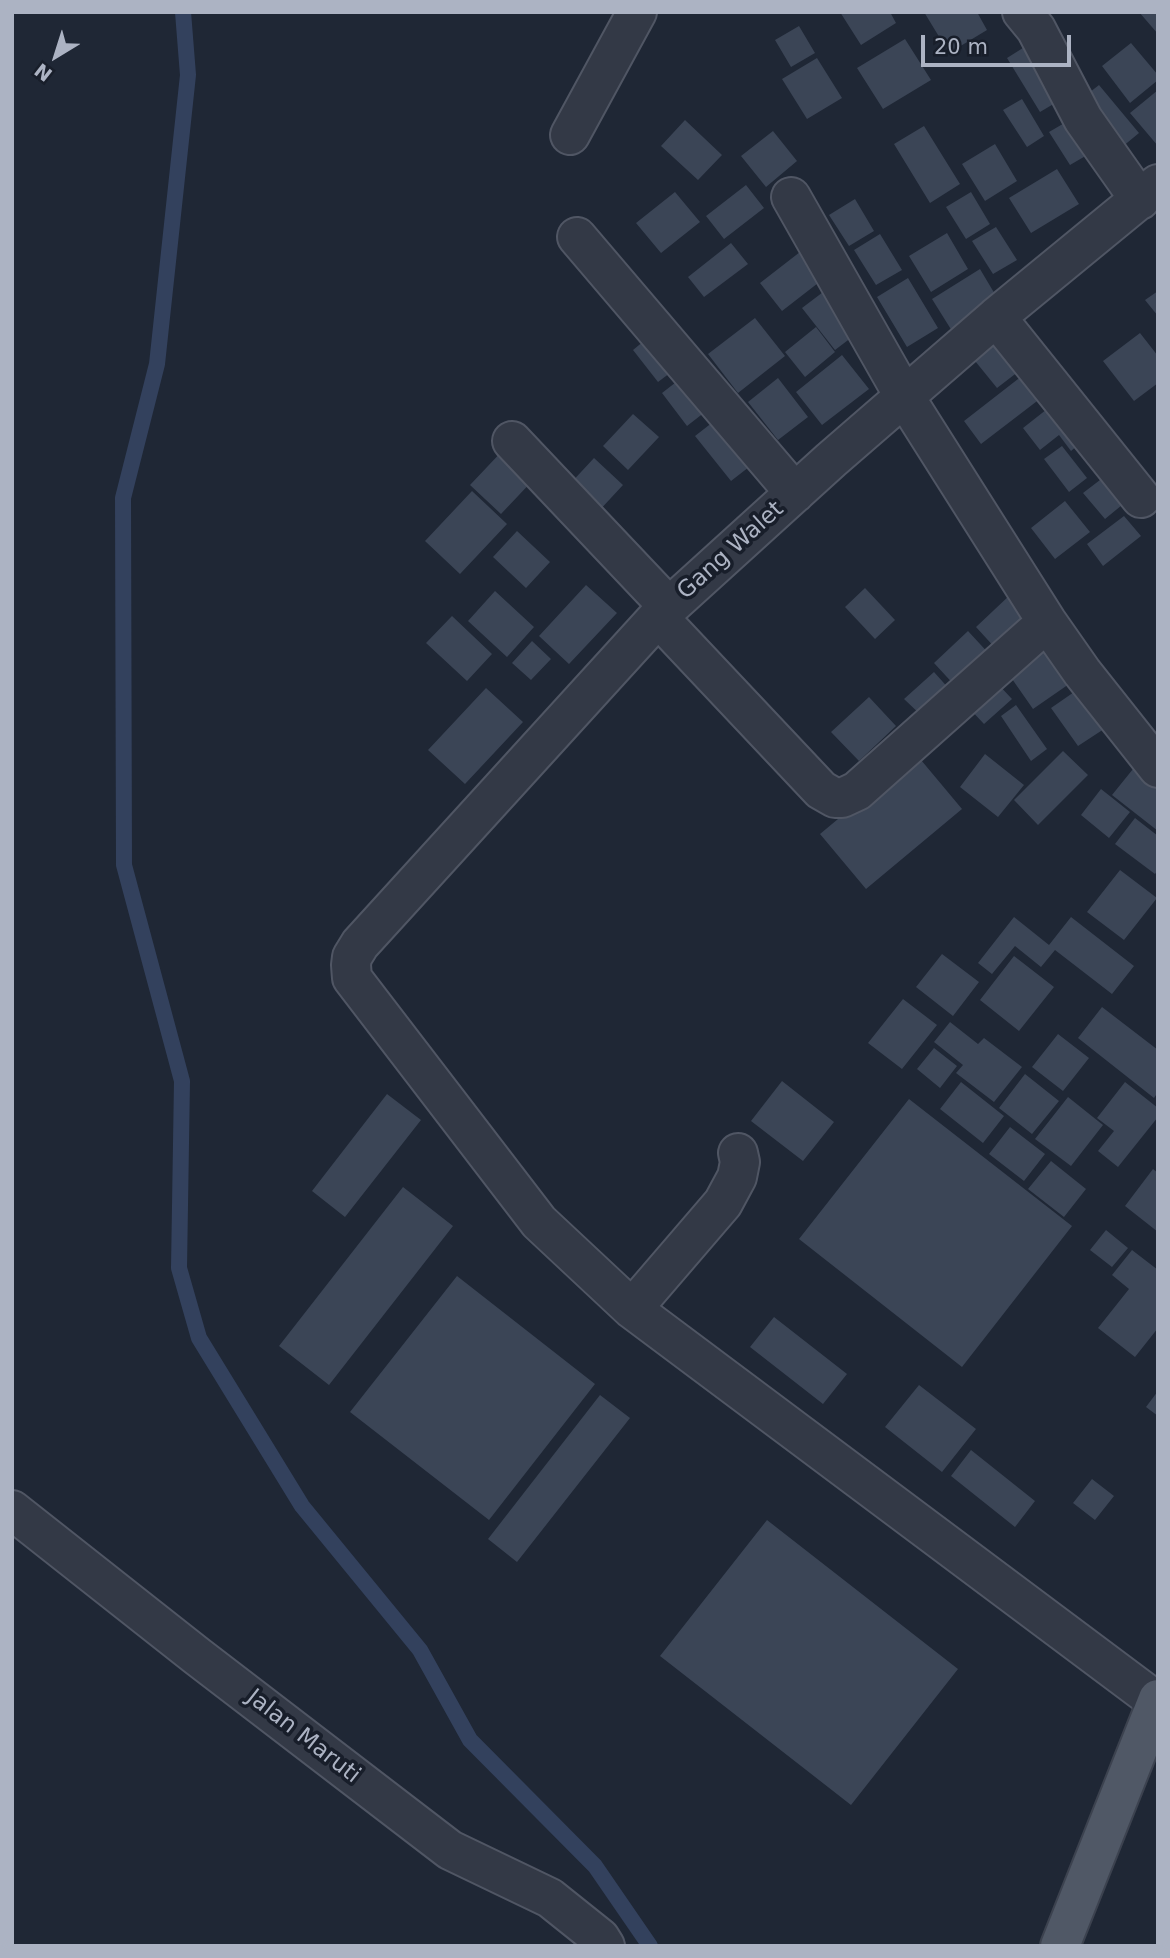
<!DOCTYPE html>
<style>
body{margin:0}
#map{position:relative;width:1170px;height:1958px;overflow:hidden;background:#1f2735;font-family:"DejaVu Sans",sans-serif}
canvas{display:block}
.frame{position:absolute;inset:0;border:14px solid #acb3c3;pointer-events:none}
.north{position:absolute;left:21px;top:21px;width:70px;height:70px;-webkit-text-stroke:5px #181e2a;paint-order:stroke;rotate:218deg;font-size:19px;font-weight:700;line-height:28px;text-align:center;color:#acb3c3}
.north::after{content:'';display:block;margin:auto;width:24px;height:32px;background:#acb3c3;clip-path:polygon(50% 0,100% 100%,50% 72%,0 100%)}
.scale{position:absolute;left:921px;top:35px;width:150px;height:32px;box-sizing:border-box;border:4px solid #acb3c3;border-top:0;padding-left:9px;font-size:21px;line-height:24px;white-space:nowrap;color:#acb3c3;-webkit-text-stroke:5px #181e2a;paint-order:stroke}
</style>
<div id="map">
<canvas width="1170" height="1958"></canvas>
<div class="frame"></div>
<div class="north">N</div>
<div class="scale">20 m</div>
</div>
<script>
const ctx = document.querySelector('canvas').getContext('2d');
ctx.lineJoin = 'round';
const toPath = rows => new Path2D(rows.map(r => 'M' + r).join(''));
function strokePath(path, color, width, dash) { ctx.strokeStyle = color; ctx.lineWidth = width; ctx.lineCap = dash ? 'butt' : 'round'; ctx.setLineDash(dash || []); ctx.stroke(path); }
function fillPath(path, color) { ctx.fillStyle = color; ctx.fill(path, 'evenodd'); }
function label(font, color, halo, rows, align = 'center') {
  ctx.font = font + ' "DejaVu Sans",sans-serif'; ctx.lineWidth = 7; ctx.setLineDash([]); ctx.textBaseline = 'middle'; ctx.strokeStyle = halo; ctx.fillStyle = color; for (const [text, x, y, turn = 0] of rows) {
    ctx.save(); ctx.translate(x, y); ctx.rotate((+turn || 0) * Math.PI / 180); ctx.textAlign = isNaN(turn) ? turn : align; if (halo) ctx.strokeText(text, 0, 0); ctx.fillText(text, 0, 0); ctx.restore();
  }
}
const stream = toPath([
 [183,12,188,75,157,364,123,498,124,865,182,1081,179,1268,199,1338,302,1506,420,1650,470,1740,595,1866,650,1946]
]);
const building = toPath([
 [840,12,890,12,896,23,861,45],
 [924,12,977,12,987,30,949,53],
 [1139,12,1158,12,1158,34],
 [799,26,815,53,791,67,775,40],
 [905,39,931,80,883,109,857,68],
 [1034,41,1067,96,1040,112,1007,58],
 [1131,43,1158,75,1158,80,1130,103,1102,66],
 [817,58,842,98,807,119,782,79],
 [1099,85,1139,133,1116,152,1076,103],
 [1158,90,1158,146,1130,113],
 [1022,99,1044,136,1027,147,1003,110],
 [1073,118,1094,151,1070,165,1049,132],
 [685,120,722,155,698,180,661,146],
 [924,126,960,184,930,203,894,144],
 [773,131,797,161,766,187,741,156],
 [995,144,1017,181,985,201,962,164],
 [1057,169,1079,204,1031,233,1009,198],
 [746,185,764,208,724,239,706,216],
 [675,192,700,222,661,253,636,223],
 [971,192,990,224,966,239,946,207],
 [855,199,874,231,849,246,829,215],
 [996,227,1017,260,993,274,972,241],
 [947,233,968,269,931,292,909,256],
 [880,234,902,270,876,285,854,250],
 [731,243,748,264,704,297,688,277],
 [809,245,831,273,782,311,760,283],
 [980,269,999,301,952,331,932,299],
 [908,278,938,328,907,347,877,297],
 [831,286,864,328,835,350,802,308],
 [1158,291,1158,316,1145,300],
 [755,318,785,356,738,393,708,354],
 [816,327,835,352,805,377,785,352],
 [656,331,682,364,658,382,633,350],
 [1140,333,1158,356,1158,383,1134,401,1103,361],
 [997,336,1023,368,997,388,971,356],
 [842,355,869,389,822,425,796,392],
 [689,372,714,405,687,426,662,393],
 [1027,372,1045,395,981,444,964,421],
 [778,378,808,417,778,440,748,402],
 [1056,402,1085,439,1071,451,1059,435,1040,450,1023,428],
 [633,414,659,437,628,470,603,446],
 [722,415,758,460,731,481,695,436],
 [1062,446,1087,478,1069,492,1044,459],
 [505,448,536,477,501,514,470,485],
 [594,458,623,485,597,513,568,486],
 [1113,470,1133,496,1105,519,1083,493],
 [472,491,507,524,460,574,425,541],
 [1065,501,1090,532,1055,559,1031,528],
 [1124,516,1141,536,1103,566,1087,544],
 [517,531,550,562,526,588,493,557],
 [586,585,617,613,569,664,539,636],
 [865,588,895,620,875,639,845,607],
 [495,591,534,627,507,657,468,621],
 [1011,594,1032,617,997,650,976,627],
 [452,616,492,654,467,681,426,643],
 [968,631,992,657,958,689,934,663],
 [1043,639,1072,682,1033,709,1003,666],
 [532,641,551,659,531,680,512,663],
 [934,672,951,691,923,717,904,699],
 [996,682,1012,699,984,724,968,707],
 [486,688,523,722,465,784,428,750],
 [1077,690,1104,729,1078,746,1051,708],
 [869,697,896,726,859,761,831,732],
 [1016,705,1047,749,1031,761,1001,716],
 [1063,751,1088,775,1038,825,1014,800],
 [916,754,962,809,866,889,820,834],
 [985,754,1024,785,998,817,960,787],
 [1133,769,1158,788,1158,831,1112,795],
 [1101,789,1130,812,1109,838,1081,815],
 [1135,818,1158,836,1158,870,1155,874,1115,844],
 [1120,870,1157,898,1124,940,1087,912],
 [1014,917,1049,945,1071,917,1134,966,1112,994,1055,950,1041,967,1015,946,992,974,978,963],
 [942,954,979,982,953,1016,916,987],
 [1014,956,1054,987,1019,1031,980,1000],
 [903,999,937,1025,902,1069,868,1043],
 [1102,1007,1158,1050,1158,1092,1154,1098,1078,1038],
 [950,1022,978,1044,984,1038,1022,1067,994,1102,956,1073,963,1065,934,1042],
 [1058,1034,1089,1058,1063,1091,1032,1067],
 [934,1048,957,1066,940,1088,917,1069],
 [1025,1074,1059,1101,1032,1134,999,1108],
 [782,1081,834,1122,803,1161,751,1121],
 [961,1082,1004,1116,983,1143,940,1109],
 [1125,1082,1158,1108,1158,1117,1118,1167,1098,1151,1114,1131,1097,1118],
 [387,1094,421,1120,345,1217,312,1191],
 [1068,1097,1103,1125,1071,1166,1035,1139],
 [909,1099,1072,1226,962,1367,799,1239],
 [1010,1127,1045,1154,1024,1181,989,1154],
 [1051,1161,1086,1189,1064,1217,1028,1189],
 [1153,1169,1158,1173,1158,1232,1125,1206],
 [403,1187,453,1226,329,1385,279,1346],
 [1106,1230,1128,1248,1112,1267,1090,1250],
 [1132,1250,1158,1270,1158,1328,1135,1357,1098,1328,1129,1289,1112,1275],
 [457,1276,595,1384,489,1520,350,1412],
 [774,1317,847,1374,823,1404,750,1347],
 [919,1385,976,1429,942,1472,885,1427],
 [1158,1391,1158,1416,1146,1407],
 [600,1395,630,1418,517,1562,488,1539],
 [971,1450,1035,1501,1015,1527,951,1476],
 [1092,1479,1114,1496,1095,1520,1073,1503],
 [767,1520,958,1669,851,1805,660,1656]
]);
const minor = toPath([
 [1022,12,1036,29,1083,119,1140,200],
 [570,135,637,12],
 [791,197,904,396,1047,622,1082,672,1158,768],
 [577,237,795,493],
 [996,317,1141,498],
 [512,441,669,607],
 [658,617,821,790,835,798,842,798,857,791,1047,622],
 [632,1309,723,1203,737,1177,740,1162,738,1153],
 [12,1510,197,1656,450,1850,550,1898,600,1938,605,1946],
 [1156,1701,632,1309,539,1222,352,978,351,965,352,957,360,944,658,617,831,460,996,317,1158,184]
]);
const major = toPath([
 [1060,1946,1158,1699]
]);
const streetNames = [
 ["Gang Walet",731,551,-42],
 ["Jalan Maruti",303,1737,38]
];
strokePath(stream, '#33415d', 16);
fillPath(building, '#3b4556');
strokePath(minor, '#505664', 42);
strokePath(major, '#3c424f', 42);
strokePath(minor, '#333946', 38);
strokePath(major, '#505866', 38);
label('23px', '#acb3c3', '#181e2a', streetNames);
</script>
